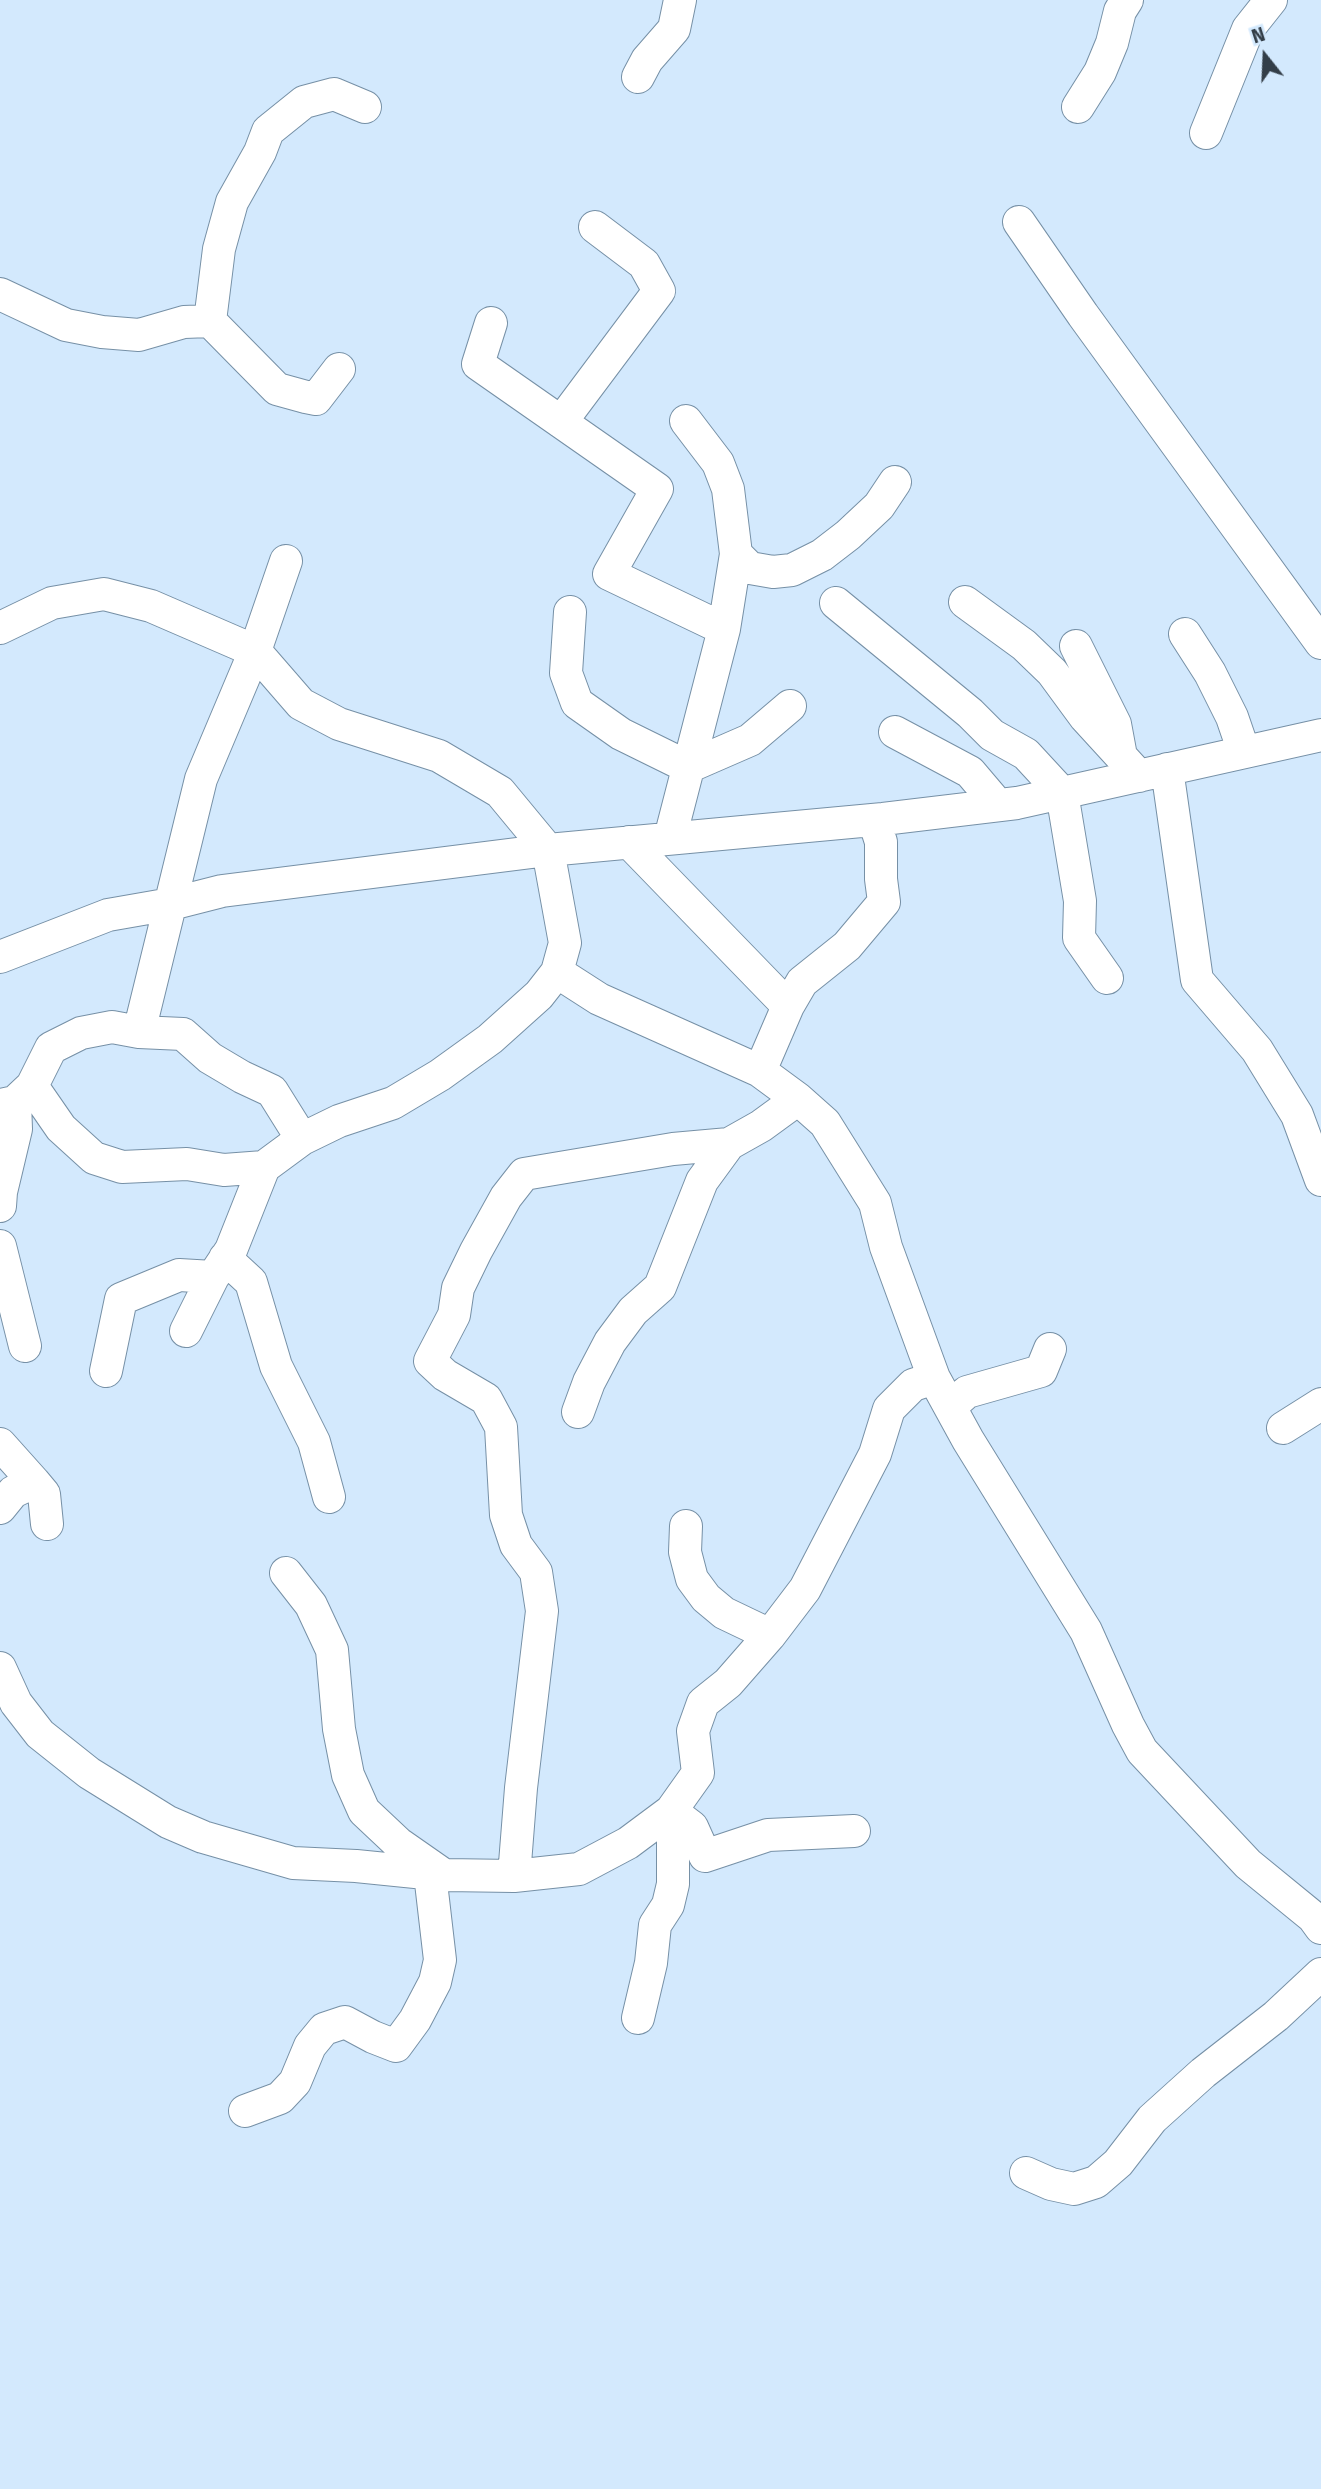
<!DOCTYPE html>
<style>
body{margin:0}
#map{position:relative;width:1321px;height:2489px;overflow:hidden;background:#d3e9fd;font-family:"Fira Sans",sans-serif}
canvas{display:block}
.north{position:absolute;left:1230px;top:21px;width:70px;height:70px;-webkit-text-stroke:5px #d3e9fd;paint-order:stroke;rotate:342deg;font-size:19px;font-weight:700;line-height:28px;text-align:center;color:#333e48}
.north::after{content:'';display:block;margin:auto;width:24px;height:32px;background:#333e48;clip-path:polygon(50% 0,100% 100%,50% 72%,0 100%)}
</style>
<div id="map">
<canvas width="1321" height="2489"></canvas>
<div class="north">N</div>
</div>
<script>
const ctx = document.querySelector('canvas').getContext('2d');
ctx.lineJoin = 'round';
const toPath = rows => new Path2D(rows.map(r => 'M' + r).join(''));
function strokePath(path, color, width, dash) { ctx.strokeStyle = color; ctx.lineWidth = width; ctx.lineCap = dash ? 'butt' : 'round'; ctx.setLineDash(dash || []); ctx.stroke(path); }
const minor = toPath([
 [638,77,647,60,674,29,680,0],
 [1078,107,1100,72,1112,43,1120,11,1127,0],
 [1206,133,1248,29,1271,0],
 [1019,222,1083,315,1321,643],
 [0,294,66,325,102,332,139,335,184,322,210,321,277,389,306,397,316,399,339,369],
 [210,321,219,249,232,202,260,152,268,131,304,102,334,94,365,107],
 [491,323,478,364,657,489,609,574,724,629],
 [561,422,659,291,644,264,595,227],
 [736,554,750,568,773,572,792,570,822,555,848,535,879,506,895,482],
 [965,602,1024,645,1052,672,1085,717,1139,776],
 [836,603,970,713,992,735,1026,754,1062,793,1080,901,1079,938,1107,978],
 [570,612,566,673,577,703,621,734,688,767,750,740,790,706],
 [0,628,52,603,104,594,151,606,255,651,301,704,339,724,439,756,500,792,548,850,565,943,557,972,539,995,490,1039,440,1075,393,1103,339,1121,302,1139,264,1167,231,1250,213,1277,186,1331],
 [1185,634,1210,673,1232,717,1244,752],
 [1076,646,1115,724,1120,751],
 [895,732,970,772,998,805],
 [1167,769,1197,980,1257,1050,1297,1115,1321,1180],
 [670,838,724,629,736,554,728,489,718,463,686,421],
 [629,842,788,1006],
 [0,957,108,915,171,904,222,891,548,850,883,819,1017,803,1321,735],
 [557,972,599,999,760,1071,798,1099,825,1123,875,1203,886,1247,934,1378,968,1440,1086,1631,1128,1725,1142,1751,1248,1864,1313,1917,1321,1928],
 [139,1032,183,1034,210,1058,242,1077,272,1091,302,1139],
 [760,1071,788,1006,802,982,847,946,884,902,881,879,881,842,874,820],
 [32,1086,61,1128,94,1158,122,1167,187,1164,224,1170,264,1167],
 [0,1105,15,1102,32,1086,51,1048,81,1033,112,1027,139,1032,201,779,255,651,286,561],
 [0,1206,1,1192,16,1129,15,1102],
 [0,1246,25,1346],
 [225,1258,251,1282,276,1366,314,1442,329,1497],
 [106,1371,121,1299,179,1275,213,1277],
 [950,1407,967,1392,1041,1371,1050,1349],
 [578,1412,589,1382,610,1342,633,1311,660,1287,702,1181,729,1144],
 [1283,1428,1321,1404],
 [0,1444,34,1482],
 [0,1508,13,1492,34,1482,44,1494,47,1524],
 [686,1526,685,1552,692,1579,706,1598,724,1613,770,1635],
 [286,1573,311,1605,332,1650,339,1729,348,1775,364,1811,398,1843,441,1873],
 [0,1668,16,1703,40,1734,89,1773,168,1822,203,1837,293,1863,356,1866,445,1875,514,1876,579,1869,628,1843,671,1811,698,1773,693,1731,703,1703,728,1683,770,1635,805,1589,875,1454,889,1409,913,1385,934,1378],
 [671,1811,692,1827,705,1856,768,1835,854,1831],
 [514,1876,521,1788,542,1611,536,1572,516,1545,506,1515,501,1427,486,1399,445,1375,430,1361,454,1315,458,1288,476,1251,506,1197,524,1174,673,1149,729,1144,761,1126,798,1099],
 [638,2018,651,1963,655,1925,668,1905,673,1884,673,1839,671,1811],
 [245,2111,280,2098,295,2082,310,2046,324,2029,345,2022,373,2037,396,2046,415,2020,435,1982,440,1960,430,1874],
 [1026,2173,1051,2184,1074,2189,1096,2182,1118,2163,1152,2119,1203,2073,1276,2016,1321,1974]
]);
strokePath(minor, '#7690a6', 34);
strokePath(minor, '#fff', 32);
</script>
